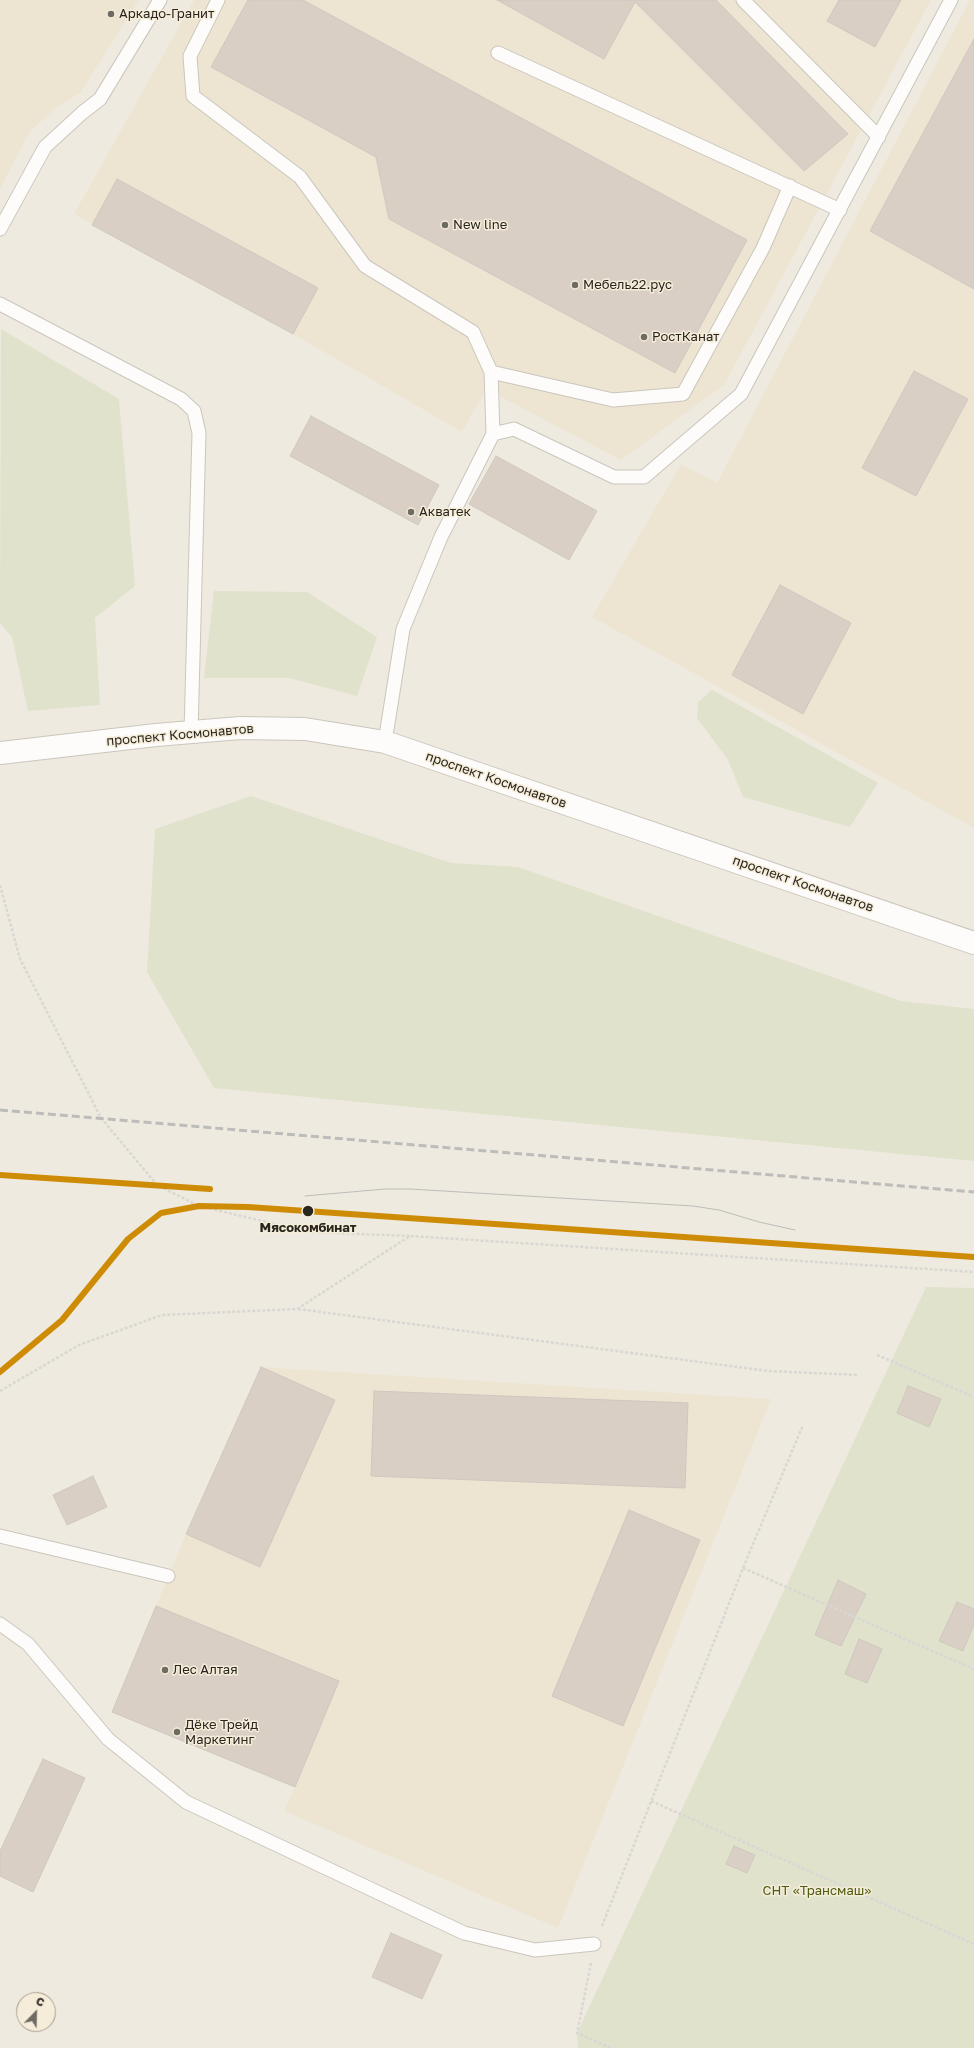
<!DOCTYPE html>
<meta charset="utf-8">
<style>
body{margin:0}
#map{position:relative;width:974px;height:2048px;overflow:hidden;background:#efeadf;font-family:"Golos Text",sans-serif}
canvas{display:block}
.north{position:absolute;left:16px;top:1992px;width:40px;height:40px;box-sizing:border-box;background:#f5edd9;border:1px solid #a39d8f;border-radius:50%;rotate:23deg;font-size:11px;font-weight:700;line-height:16px;text-align:center;color:#29261f}
.north::after{content:'';display:block;margin:auto;width:14px;height:18px;background:#6e6b62;clip-path:polygon(50% 0,100% 100%,50% 72%,0 100%)}
</style>
<div id="map">
<canvas width="974" height="2048"></canvas>
<div class="north">С</div>
</div>
<script>
const ctx = document.querySelector('canvas').getContext('2d');
ctx.lineJoin = 'round';
function fillPath(path, color) { ctx.fillStyle = color; ctx.fill(path, 'evenodd'); }
const toPath = rows => new Path2D(rows.map(r => 'M' + r).join(''));
function strokePath(path, color, width, dash) { ctx.strokeStyle = color; ctx.lineWidth = width; ctx.lineCap = dash ? 'butt' : 'round'; ctx.setLineDash(dash || []); ctx.stroke(path); }
function label(font, color, halo, rows, align = 'center') {
  ctx.font = font + ' "Golos Text",sans-serif'; ctx.lineWidth = 3; ctx.setLineDash([]); ctx.textBaseline = 'middle'; ctx.strokeStyle = halo; ctx.fillStyle = color; for (const [text, x, y, turn = 0] of rows) {
    ctx.save(); ctx.translate(x, y); ctx.rotate((+turn || 0) * Math.PI / 180); ctx.textAlign = isNaN(turn) ? turn : align; if (halo) ctx.strokeText(text, 0, 0); ctx.fillText(text, 0, 0); ctx.restore();
  }
}
const built = toPath([
 [0,0,139,0,80,93,60,105,30,131,0,189],
 [194,0,931,0,724,385,621,460,486,389,462,432,293,334,74,214],
 [970,0,974,0,974,828,592,617,681,464,717,483],
 [261,1367,771,1399,558,1928,284,1811,295,1787,112,1712,186,1534]
]);
const green = toPath([
 [1,329,119,399,135,586,95,618,100,705,28,711,12,637,0,623],
 [214,591,307,592,377,637,357,696,289,678,204,678],
 [712,690,878,783,850,827,743,797,728,760,697,718,698,702],
 [251,796,451,863,518,867,901,1001,974,1009,974,1161,214,1088,147,972,155,829],
 [926,1287,974,1288,974,2048,578,2048,577,2033]
]);
const building = toPath([
 [248,0,303,0,747,240,675,373,389,219,376,157,211,67,248,0],
 [497,0,716,0,848,134,804,171,635,2,604,59,497,0],
 [839,0,901,0,875,47,827,21,839,0],
 [974,39,974,289,870,231,974,39],
 [117,179,318,288,293,334,92,225,117,179],
 [914,371,968,399,916,496,862,468,914,371],
 [311,416,439,485,418,525,290,456,311,416],
 [496,456,597,511,569,560,469,504,496,456],
 [780,585,851,623,803,714,732,675,780,585],
 [261,1367,335,1400,260,1567,186,1534,261,1367],
 [908,1386,941,1399,929,1427,897,1413,908,1386],
 [374,1391,688,1403,685,1488,371,1476,374,1391],
 [93,1476,107,1507,67,1525,53,1495,93,1476],
 [629,1510,700,1540,623,1726,552,1696,629,1510],
 [838,1580,866,1594,841,1646,815,1635,838,1580],
 [957,1602,974,1609,974,1625,963,1651,939,1641,957,1602],
 [156,1606,339,1681,295,1787,112,1712,156,1606],
 [859,1639,882,1649,867,1683,845,1674,859,1639],
 [43,1759,85,1778,33,1892,0,1876,0,1851,43,1759],
 [734,1846,755,1855,747,1873,726,1864,734,1846],
 [391,1933,442,1955,422,1999,372,1977,391,1933]
]);
const path = toPath([
 [0,885,20,959,101,1118,157,1185,199,1206,309,1232,410,1236],
 [298,1309,768,1371,859,1375],
 [877,1355,974,1397],
 [0,1391,79,1345,162,1315,297,1309,410,1236,974,1272],
 [743,1568,974,1669],
 [651,1801,974,1944],
 [602,1926,743,1568,803,1425],
 [591,1963,577,2033,611,2048]
]);
const service = toPath([
 [218,0,190,56,193,96,300,177,365,266,473,332,491,372,493,434],
 [743,0,879,137],
 [498,53,840,210],
 [0,229,45,147,82,113,100,99,160,0],
 [0,304,181,399,194,411,199,433,191,732],
 [491,372,613,400,683,394,763,248,790,186],
 [385,742,403,629,441,537,493,434,514,429,614,477,644,477,741,394,951,0],
 [0,1536,168,1576],
 [0,1624,28,1644,108,1739,186,1802,464,1933,535,1950,594,1944]
]);
const secondary = toPath([
 [0,753,156,735,240,728,305,729,385,742,974,943]
]);
const tram = toPath([
 [305,1196,385,1189,410,1189,693,1206,719,1210,759,1222,795,1230]
]);
const rail = toPath([
 [0,1110,974,1192]
]);
const tram1 = toPath([
 [0,1175,210,1189],
 [0,1372,62,1320,128,1239,161,1213,199,1206,248,1207,974,1257]
]);
const markers = [
 [111,14,4,"#6e6b62"],
 [445,225,4,"#6e6b62"],
 [575,285,4,"#6e6b62"],
 [644,337,4,"#6e6b62"],
 [411,512,4,"#6e6b62"],
 [308,1211,6,"#29261f"],
 [165,1670,4,"#6e6b62"],
 [177,1732,4,"#6e6b62"]
];
const poiNames = [
 ["Аркадо-Гранит",119,14],
 ["New line",453,225],
 ["Мебель22.рус",583,285],
 ["РостКанат",652,337],
 ["Акватек",419,512],
 ["Лес Алтая",173,1670],
 ["Дёке Трейд",185,1725],
 ["Маркетинг",185,1740]
];
const streetNames = [
 ["проспект Космонавтов",180,735,-5],
 ["проспект Космонавтов",496,780,19],
 ["проспект Космонавтов",803,884,19]
];
const stopNames = [
 ["Мясокомбинат",308,1228]
];
const parkNames = [
 ["СНТ «Трансмаш»",817,1891]
];
fillPath(built, '#ede5d1');
fillPath(green, '#e0e2cc');
fillPath(building, '#dacfc4');
strokePath(building, '#cec8c1', 1);
strokePath(service, '#cac6bd', 15);
strokePath(secondary, '#cac6bd', 24);
strokePath(path, '#d8d7d4', 2.5, [3, 2]);
strokePath(service, '#fdfcfa', 13);
strokePath(secondary, '#fdfcfa', 22);
strokePath(tram, '#bdbcba', 1);
strokePath(rail, '#bdbcba', 3, [8, 4]);
strokePath(tram1, '#ce8c06', 6);
for (const [x, y, r, color] of markers) { const dot = new Path2D(); dot.arc(x, y, r, 0, 2 * Math.PI); ctx.fillStyle = color; ctx.fill(dot); strokePath(dot, '#f5edd9', 1.5); }
label('13px', '#29261f', '#f5edd9', poiNames, 'left');
label('13px', '#29261f', '#f5edd9', streetNames);
label('bold 13px', '#29261f', '#f5edd9', stopNames);
label('13px', '#4d5c10', '#f5edd9', parkNames);
</script>
